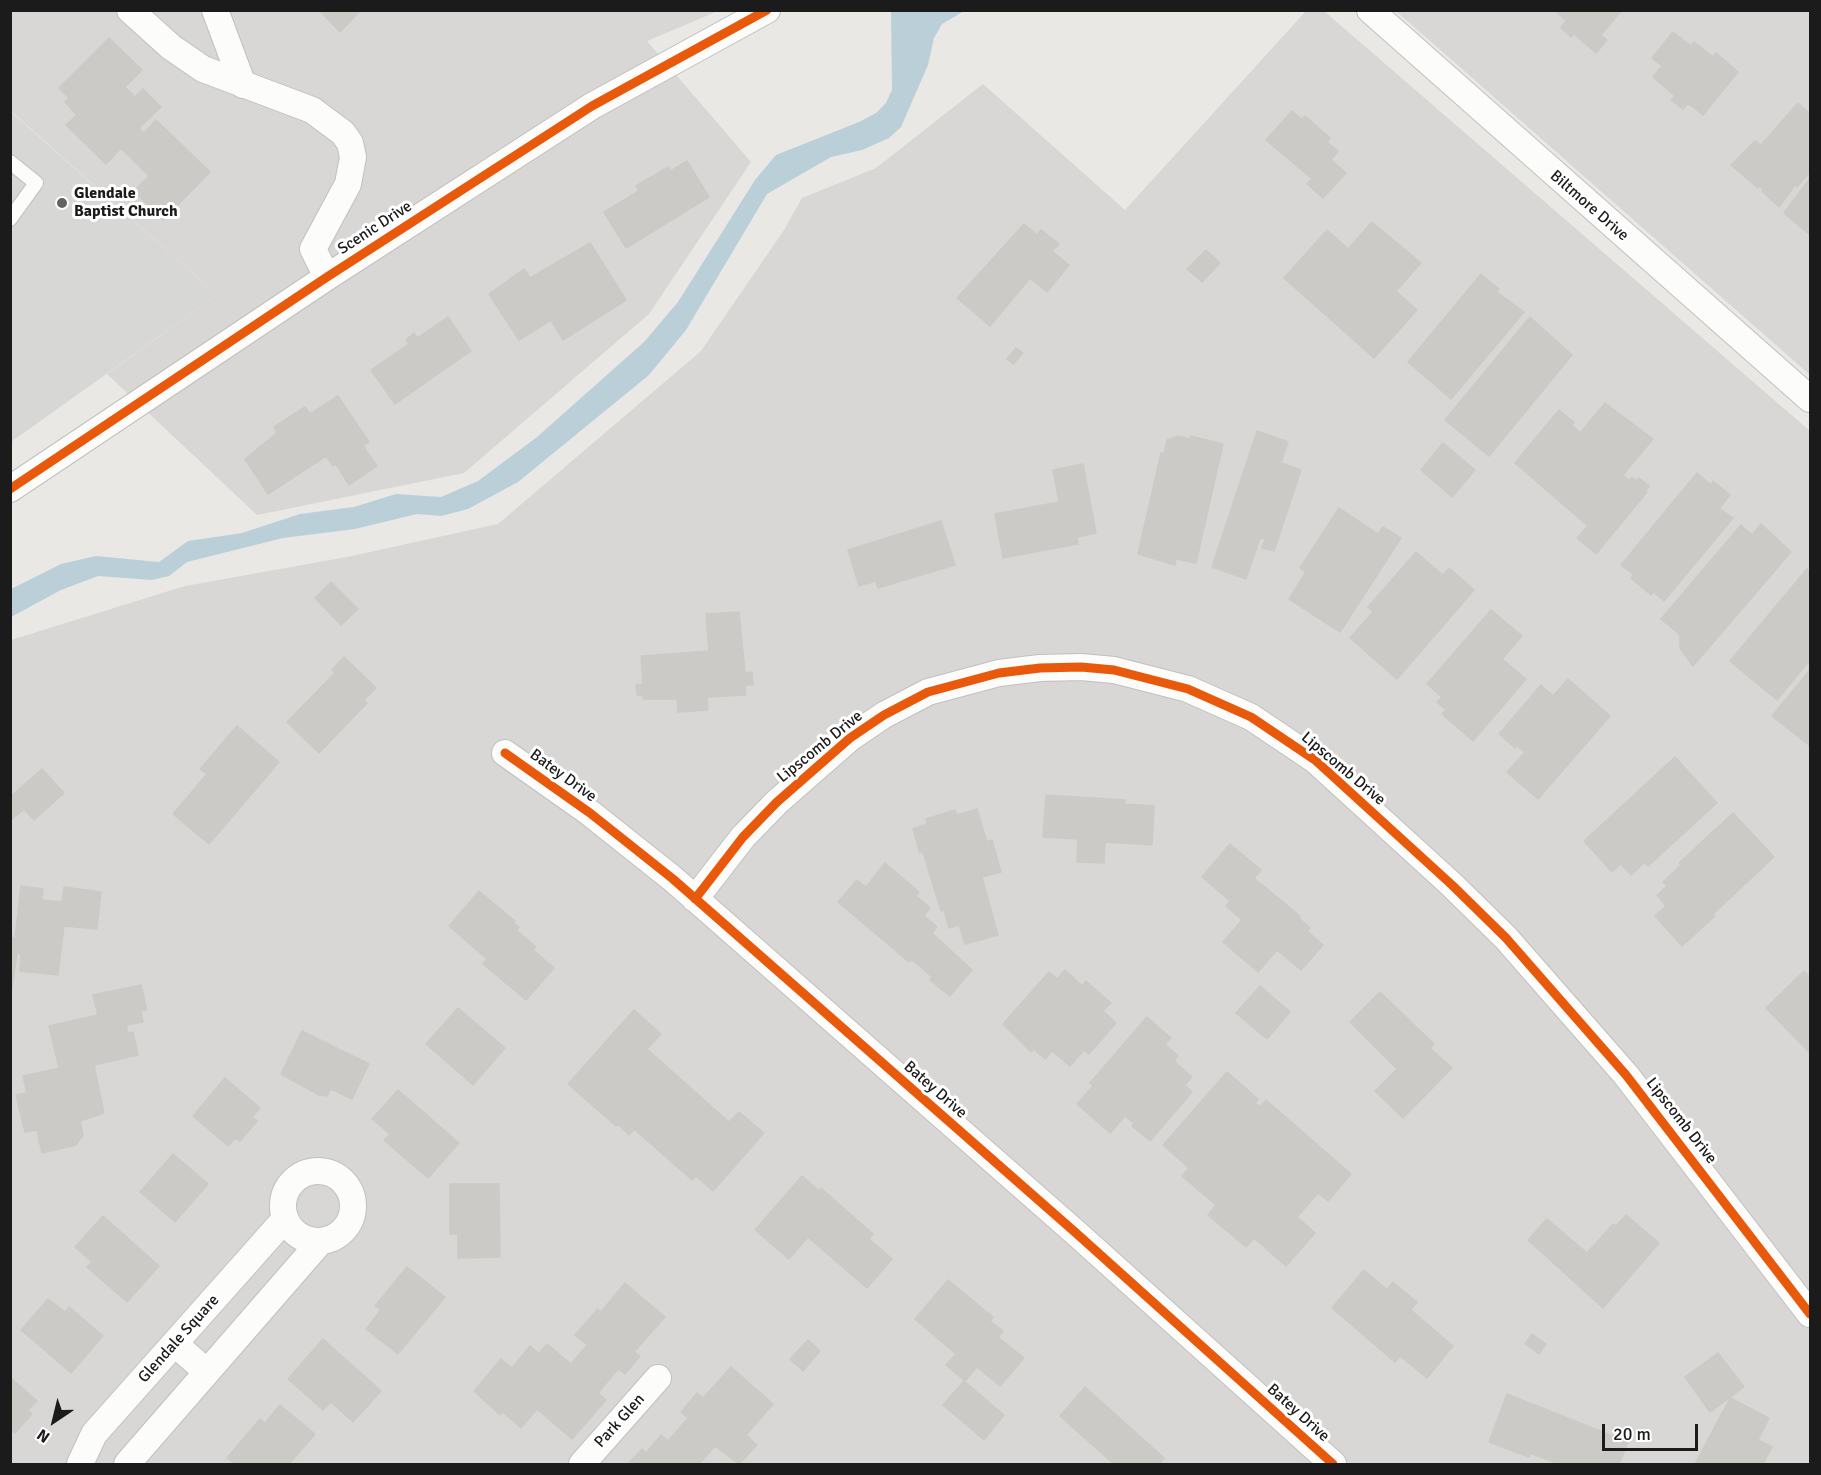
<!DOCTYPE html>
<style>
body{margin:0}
#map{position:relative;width:1821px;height:1475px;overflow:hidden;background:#e9e8e4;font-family:Signika,sans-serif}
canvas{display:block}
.frame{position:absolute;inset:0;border:12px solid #1b1b1b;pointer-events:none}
.north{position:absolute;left:24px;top:1391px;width:60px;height:60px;-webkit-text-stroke:4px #fff;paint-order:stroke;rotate:215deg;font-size:16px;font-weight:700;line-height:24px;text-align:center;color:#1b1b1b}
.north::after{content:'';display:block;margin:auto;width:21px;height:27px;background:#1b1b1b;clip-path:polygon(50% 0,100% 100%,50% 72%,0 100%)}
.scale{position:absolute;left:1602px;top:1424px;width:96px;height:27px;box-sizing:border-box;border:3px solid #1b1b1b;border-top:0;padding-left:8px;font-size:18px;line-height:21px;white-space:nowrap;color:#1b1b1b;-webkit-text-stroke:4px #fff;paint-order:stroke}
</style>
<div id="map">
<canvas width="1821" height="1475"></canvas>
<div class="frame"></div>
<div class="north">N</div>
<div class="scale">20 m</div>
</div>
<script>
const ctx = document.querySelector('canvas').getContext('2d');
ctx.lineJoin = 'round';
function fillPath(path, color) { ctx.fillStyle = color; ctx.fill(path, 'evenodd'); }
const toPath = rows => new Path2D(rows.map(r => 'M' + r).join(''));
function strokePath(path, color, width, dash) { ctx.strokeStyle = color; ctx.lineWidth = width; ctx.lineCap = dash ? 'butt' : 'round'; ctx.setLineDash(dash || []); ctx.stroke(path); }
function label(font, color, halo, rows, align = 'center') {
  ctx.font = font + ' Signika,sans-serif'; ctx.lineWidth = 6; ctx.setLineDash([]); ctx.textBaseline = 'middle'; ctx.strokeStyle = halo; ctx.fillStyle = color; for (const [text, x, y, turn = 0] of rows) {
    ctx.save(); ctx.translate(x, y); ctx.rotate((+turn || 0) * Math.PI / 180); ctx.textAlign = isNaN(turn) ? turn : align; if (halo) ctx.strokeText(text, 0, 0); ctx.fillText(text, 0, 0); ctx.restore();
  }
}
const residential = toPath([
 [11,11,718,11,647,41,751,162,649,314,464,473,257,515,107,374,217,295,11,111],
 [1306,11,1324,11,1810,431,1810,1464,11,1464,11,640,185,586,347,557,498,524,701,351,784,230,802,198,876,168,983,84,1125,210],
 [1396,11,1810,11,1810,375,1793,360]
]);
const religious = toPath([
 [10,111,217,295,11,442,10,442]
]);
const water = toPath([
 [891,11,964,11,942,24,934,38,928,65,901,127,889,138,862,150,831,157,767,194,686,330,649,375,518,482,468,509,441,516,417,514,355,529,283,538,187,562,169,576,152,580,98,576,61,590,11,617,11,589,61,564,96,556,159,562,188,541,242,533,300,514,354,507,396,494,441,497,478,481,537,437,644,342,678,302,755,180,776,155,859,122,876,113,886,103,892,90]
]);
const building = toPath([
 [319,10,361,10,340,32,319,10],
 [1555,10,1622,10,1601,35,1607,40,1596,53,1574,34,1571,37,1561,28,1566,21,1555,10],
 [1673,32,1691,46,1694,42,1713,57,1716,53,1738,72,1703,115,1688,103,1683,109,1671,100,1675,96,1653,77,1662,66,1652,58,1673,32],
 [109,38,142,70,125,87,135,97,143,89,161,107,139,128,144,133,156,120,210,172,163,220,134,191,149,176,121,148,106,164,66,125,77,115,65,102,69,98,59,88,109,38],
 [1798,103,1810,114,1810,172,1797,187,1795,185,1779,207,1762,191,1763,189,1759,186,1758,188,1731,165,1755,141,1761,145,1798,103],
 [1292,111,1302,119,1305,116,1330,138,1327,142,1338,151,1331,160,1346,173,1323,198,1307,184,1312,179,1266,140,1292,111],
 [687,161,709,197,626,248,604,212,639,191,636,186,668,167,671,171,687,161],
 [1810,178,1810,235,1784,213,1810,178],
 [1372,222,1421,263,1396,291,1417,310,1374,358,1284,278,1327,230,1348,249,1372,222],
 [1024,224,1037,235,1041,230,1059,244,1052,251,1069,265,1047,292,1030,278,990,326,957,298,1024,224],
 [590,243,626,300,563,340,551,320,519,340,489,294,524,269,530,278,590,243],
 [1206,250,1220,263,1202,282,1187,269,1206,250],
 [1481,274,1499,289,1497,292,1524,312,1451,399,1408,362,1481,274],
 [448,317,471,351,395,404,371,370,409,344,406,340,414,333,417,338,448,317],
 [1530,317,1572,355,1489,456,1445,420,1530,317],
 [1016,348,1023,353,1013,364,1007,359,1016,348],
 [338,396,369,442,363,446,377,466,349,485,336,464,333,466,326,456,268,494,245,459,277,433,274,427,305,407,310,414,338,396],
 [1605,403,1653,439,1623,475,1629,481,1632,477,1636,481,1639,478,1649,486,1646,490,1647,492,1596,554,1577,538,1588,526,1515,463,1559,410,1574,422,1572,425,1580,433,1605,403],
 [1257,431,1288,442,1281,463,1301,470,1274,551,1262,548,1265,539,1260,538,1246,579,1212,567,1257,431],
 [1178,436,1190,439,1191,436,1223,444,1196,563,1176,559,1175,565,1138,554,1161,453,1164,454,1167,440,1178,436],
 [1443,443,1475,470,1452,497,1421,470,1443,443],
 [1083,464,1096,533,1077,537,1078,544,1003,558,995,514,1059,502,1053,470,1083,464],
 [1697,473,1711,485,1713,481,1730,495,1719,508,1733,518,1664,601,1654,592,1651,595,1631,578,1634,575,1621,565,1697,473],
 [1339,508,1378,534,1383,527,1401,538,1340,632,1289,599,1306,572,1300,568,1339,508],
 [941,521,955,565,878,588,876,581,859,586,848,550,941,521],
 [1761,524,1791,552,1693,666,1680,648,1680,635,1661,619,1741,525,1752,535,1761,524],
 [1416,552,1443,575,1449,568,1474,590,1397,679,1350,638,1373,612,1368,607,1416,552],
 [1807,569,1810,573,1810,660,1777,700,1730,661,1807,569],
 [331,582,358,609,341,625,315,598,331,582],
 [1491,610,1522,636,1502,659,1526,679,1473,741,1442,714,1446,710,1437,702,1442,697,1427,684,1491,610],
 [739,612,745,673,752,672,753,685,745,685,746,695,707,697,708,710,678,712,677,699,643,699,643,695,637,695,636,685,643,684,641,656,709,651,706,614,739,612],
 [344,657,376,688,364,700,367,703,319,753,287,722,335,673,332,670,344,657],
 [1810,670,1810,746,1772,716,1810,670],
 [1568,679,1610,716,1538,799,1507,772,1525,752,1517,746,1515,748,1499,734,1541,685,1553,696,1568,679],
 [237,726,279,762,209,844,173,814,207,774,200,769,237,726],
 [1675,757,1717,803,1648,866,1645,862,1631,875,1621,864,1612,872,1584,841,1675,757],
 [42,769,64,793,34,820,24,809,10,821,10,797,42,769],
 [1046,795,1125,800,1124,804,1154,806,1152,845,1105,842,1104,863,1077,862,1078,839,1043,837,1046,795],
 [977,809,987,842,992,840,1001,872,982,877,998,935,965,944,959,925,949,928,944,910,941,911,923,852,920,853,913,829,927,824,926,819,955,810,957,815,977,809],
 [1733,813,1774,857,1713,914,1715,916,1682,946,1655,916,1666,906,1657,895,1667,886,1663,882,1681,865,1679,863,1733,813],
 [1230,844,1261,870,1254,878,1300,916,1299,918,1310,928,1307,931,1323,945,1301,970,1277,950,1258,972,1223,942,1242,920,1226,906,1230,901,1202,877,1230,844],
 [885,863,919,892,916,896,930,908,924,916,937,927,932,933,972,970,950,996,930,980,932,977,911,959,909,962,838,902,857,880,866,887,885,863],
 [21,886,43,889,42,900,62,902,64,887,101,892,97,929,64,926,58,975,20,971,21,954,17,953,10,1002,10,937,15,938,21,886],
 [479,891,515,921,514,923,519,927,517,931,536,947,533,950,554,968,526,1000,483,964,487,959,449,926,479,891],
 [1065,970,1082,986,1086,981,1111,1003,1103,1011,1116,1023,1089,1054,1084,1050,1070,1066,1052,1051,1045,1059,1034,1049,1031,1052,1003,1024,1049,972,1057,979,1065,970],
 [1804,971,1810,978,1810,1053,1766,1008,1804,971],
 [141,985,147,1010,141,1011,143,1022,126,1025,128,1033,133,1032,138,1055,94,1065,104,1113,80,1121,83,1135,76,1145,42,1153,37,1130,25,1132,16,1095,27,1093,23,1076,59,1068,49,1026,98,1015,93,995,141,985],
 [1260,986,1290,1012,1267,1039,1236,1013,1260,986],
 [1380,992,1434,1044,1430,1048,1452,1068,1403,1118,1375,1091,1397,1069,1350,1022,1380,992],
 [458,1008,505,1048,473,1085,426,1044,458,1008],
 [634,1010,661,1034,647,1049,729,1122,739,1112,764,1133,713,1191,696,1176,692,1180,634,1129,629,1135,618,1124,616,1126,568,1084,634,1010],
 [1147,1017,1171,1038,1165,1044,1178,1056,1174,1061,1192,1077,1185,1085,1192,1092,1150,1141,1132,1126,1134,1123,1125,1116,1110,1133,1077,1104,1093,1086,1090,1083,1147,1017],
 [302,1031,369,1064,352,1099,331,1089,327,1096,319,1095,281,1074,302,1031],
 [1227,1072,1258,1099,1255,1103,1260,1107,1266,1100,1351,1174,1328,1201,1318,1193,1297,1217,1315,1233,1286,1266,1254,1238,1246,1247,1208,1215,1216,1205,1182,1176,1189,1168,1163,1145,1227,1072],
 [225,1078,260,1108,252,1117,257,1121,240,1141,235,1138,228,1146,193,1116,225,1078],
 [398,1090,459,1143,428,1178,384,1140,390,1134,372,1119,398,1090],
 [173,1154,208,1184,175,1222,140,1192,173,1154],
 [802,1176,819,1191,821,1188,873,1234,869,1239,892,1259,867,1288,808,1237,789,1259,755,1230,802,1176],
 [450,1184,499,1184,500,1257,458,1258,458,1234,450,1234,450,1184],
 [1626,1215,1659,1243,1603,1308,1528,1240,1547,1219,1587,1253,1613,1224,1616,1226,1626,1215],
 [103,1216,159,1266,127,1302,87,1267,92,1262,75,1247,103,1216],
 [407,1267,445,1297,398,1354,366,1329,381,1310,375,1306,407,1267],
 [1364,1270,1387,1290,1393,1282,1417,1302,1411,1310,1453,1346,1427,1378,1400,1356,1395,1362,1332,1308,1364,1270],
 [948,1280,993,1317,990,1321,1003,1331,998,1337,1024,1358,1000,1386,977,1367,965,1381,946,1365,956,1354,915,1319,948,1280],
 [625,1283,665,1317,634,1352,640,1356,625,1374,618,1369,598,1393,606,1400,572,1439,537,1409,521,1428,503,1412,500,1415,474,1391,501,1359,512,1368,530,1346,539,1354,547,1344,571,1364,587,1345,575,1335,598,1309,601,1312,625,1283],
 [48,1299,65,1312,69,1307,103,1336,71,1373,21,1330,48,1299],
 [1532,1334,1546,1344,1539,1354,1525,1344,1532,1334],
 [323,1339,381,1391,353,1422,331,1402,323,1410,288,1379,323,1339],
 [808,1340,820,1351,803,1371,790,1359,808,1340],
 [1718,1353,1744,1387,1710,1412,1685,1377,1718,1353],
 [731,1367,773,1404,746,1435,757,1445,739,1464,715,1446,699,1464,628,1464,642,1449,646,1453,661,1435,668,1441,688,1418,681,1412,697,1393,703,1398,731,1367],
 [10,1377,37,1401,28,1410,32,1414,15,1433,10,1429,10,1377],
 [964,1381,1004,1415,984,1440,943,1405,964,1381],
 [1085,1387,1164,1458,1159,1464,1114,1464,1060,1416,1085,1387],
 [1507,1394,1628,1442,1619,1464,1559,1464,1530,1453,1529,1457,1489,1442,1507,1394],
 [1730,1398,1769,1418,1758,1440,1772,1447,1763,1464,1695,1464,1730,1398],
 [280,1405,315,1434,289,1464,235,1464,227,1458,260,1419,265,1423,280,1405]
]);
const service = toPath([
 [10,162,36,183,10,219]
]);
const minor = toPath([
 [130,10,171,47,203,69,312,110,343,133,350,143,353,157,348,184,313,249,327,277],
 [215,10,243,85],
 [1370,10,1810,399],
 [10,489,327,277,592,106,767,10],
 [505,753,590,813,673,879,1076,1233,1333,1464],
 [695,899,743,837,777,802,850,738,884,715,928,692,999,673,1040,668,1081,667,1114,670,1188,689,1251,717,1315,760,1452,885,1506,938,1626,1075,1810,1314],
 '283 1206a35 35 0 1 1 70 0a35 35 0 1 1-70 0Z',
 [175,1344,207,1372],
 [80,1464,94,1434,285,1219],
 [127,1464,321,1241],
 [582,1464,658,1378]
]);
const cycleway = toPath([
 [10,489,327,277,592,106,767,10],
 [505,753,590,813,673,879,1076,1233,1333,1464],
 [695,899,743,837,777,802,850,738,884,715,928,692,999,673,1040,668,1081,667,1114,670,1188,689,1251,717,1315,760,1452,885,1506,938,1626,1075,1810,1314]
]);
const markers = [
 [62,203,6,"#636361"]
];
const poiNames = [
 ["Glendale",74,194],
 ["Baptist Church",74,212]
];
const streetNames = [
 ["Biltmore Drive",1589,206,41],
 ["Scenic Drive",375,228,-33],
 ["Lipscomb Drive",820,747,-39],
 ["Lipscomb Drive",1343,769,40],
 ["Batey Drive",563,776,36],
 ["Batey Drive",935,1090,41],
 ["Lipscomb Drive",1681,1121,52],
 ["Glendale Square",179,1339,-48],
 ["Batey Drive",1298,1413,42],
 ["Park Glen",620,1421,-48]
];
fillPath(residential, '#d8d7d5');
fillPath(religious, '#d7d7d5');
fillPath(water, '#bbcfd9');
fillPath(building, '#cccac7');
strokePath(building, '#cccac6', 1.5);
strokePath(service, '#c0c0be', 16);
strokePath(minor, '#c0c0be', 28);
strokePath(service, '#fcfcfb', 14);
strokePath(minor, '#fcfcfb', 26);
strokePath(cycleway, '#e8590c', 9);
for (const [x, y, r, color] of markers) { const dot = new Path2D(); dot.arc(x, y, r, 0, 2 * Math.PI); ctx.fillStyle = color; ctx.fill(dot); strokePath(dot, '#fff', 2); }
label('bold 16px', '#1b1b1b', '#fff', poiNames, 'left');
label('16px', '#1b1b1b', '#fff', streetNames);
</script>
